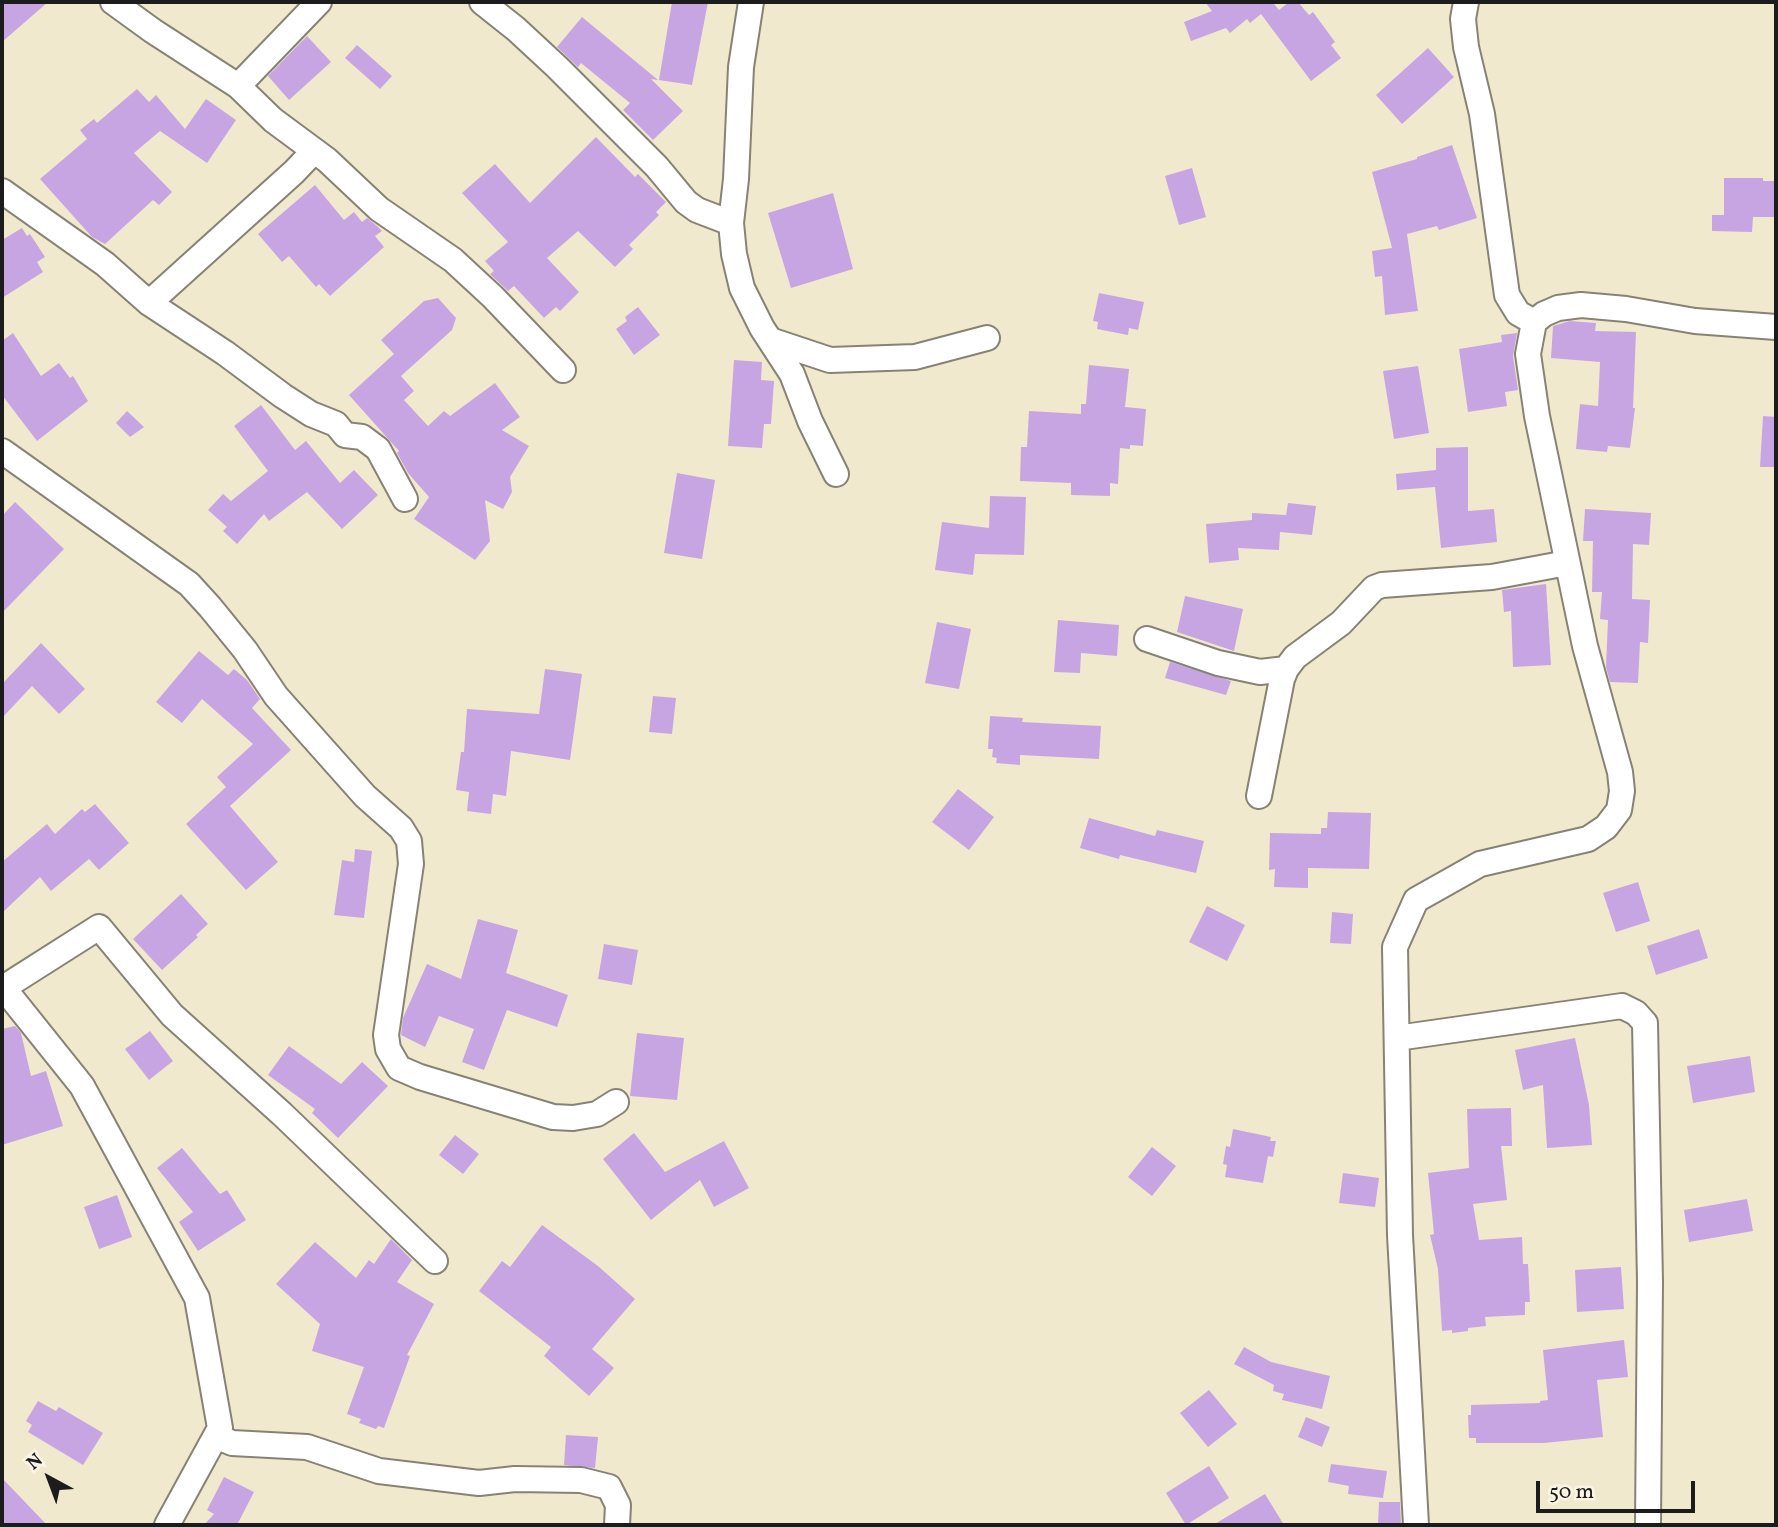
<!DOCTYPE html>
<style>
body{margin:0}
#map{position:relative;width:1778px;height:1527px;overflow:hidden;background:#f1e9ce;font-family:Vollkorn,serif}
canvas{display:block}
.frame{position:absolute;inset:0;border:4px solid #1c1c1c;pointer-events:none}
.north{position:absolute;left:14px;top:1443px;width:70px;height:70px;-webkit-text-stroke:5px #fcf5e5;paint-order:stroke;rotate:319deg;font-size:19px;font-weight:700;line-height:28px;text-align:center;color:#1c1c1c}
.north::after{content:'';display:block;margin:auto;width:24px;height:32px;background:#1c1c1c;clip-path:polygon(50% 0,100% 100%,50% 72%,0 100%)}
.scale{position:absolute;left:1536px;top:1481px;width:159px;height:32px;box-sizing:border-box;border:4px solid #1c1c1c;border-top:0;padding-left:9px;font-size:21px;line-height:24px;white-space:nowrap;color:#1c1c1c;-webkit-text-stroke:5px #fcf5e5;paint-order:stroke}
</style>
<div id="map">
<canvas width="1778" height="1527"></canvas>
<div class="frame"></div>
<div class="north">N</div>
<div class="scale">50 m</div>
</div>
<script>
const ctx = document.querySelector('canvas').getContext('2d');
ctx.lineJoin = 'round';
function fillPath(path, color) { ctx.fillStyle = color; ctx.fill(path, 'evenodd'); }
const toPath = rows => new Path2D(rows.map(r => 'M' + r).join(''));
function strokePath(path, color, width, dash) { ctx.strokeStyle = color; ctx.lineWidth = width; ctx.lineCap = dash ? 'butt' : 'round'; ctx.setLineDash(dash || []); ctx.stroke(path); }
const building = toPath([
 [2,2,48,2,2,42],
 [672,2,708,2,692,85,659,80],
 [1205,2,1277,2,1274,4,1279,10,1289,2,1298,2,1309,15,1313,12,1335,42,1331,45,1341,58,1311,81,1261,14,1250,23,1247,19,1230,33,1226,28,1191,41,1184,22,1212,11],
 [582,17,658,80,651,79,683,111,653,140,623,110,630,103,581,63,578,67,557,47],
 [307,36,331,62,289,100,268,76],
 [357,45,392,76,380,89,345,58],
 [1428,48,1454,77,1402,124,1376,95],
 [137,89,149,102,156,95,185,129,206,99,236,120,207,163,160,131,134,153,172,192,159,205,153,200,105,244,92,237,40,179,87,139,80,130,94,119,97,123],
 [596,137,635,177,638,174,666,202,656,212,659,215,629,245,633,249,615,267,578,231,547,258,579,292,560,311,556,307,544,318,514,286,508,291,490,274,494,271,485,261,508,242,462,193,495,164,530,203],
 [1452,145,1477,218,1439,230,1437,226,1407,234,1418,311,1385,315,1382,276,1375,277,1372,251,1392,248,1372,172,1417,159,1417,157],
 [1192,168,1206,217,1179,225,1165,176],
 [1724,178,1763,178,1763,181,1776,181,1776,217,1753,217,1752,232,1712,231,1712,215,1724,215],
 [315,185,344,220,354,212,362,222,367,218,377,226,382,231,375,236,384,247,330,296,319,284,316,287,289,256,282,262,258,234],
 [833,193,853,269,791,288,768,213],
 [22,228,27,236,30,234,45,257,37,262,43,272,2,298,2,240],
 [1099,293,1144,302,1138,330,1129,328,1128,335,1097,329,1098,322,1093,321],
 [438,298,456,318,452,330,401,376,414,391,404,400,428,426,444,411,450,416,495,383,520,417,502,430,529,446,510,477,512,492,503,509,485,500,490,541,475,560,414,519,429,497,408,473,397,453,399,451,349,395,394,354,381,340,424,301],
 [638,307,660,335,634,355,616,329,627,321,625,317],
 [1570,321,1596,323,1595,331,1636,332,1633,408,1635,408,1630,448,1608,446,1607,452,1576,449,1580,404,1598,406,1600,362,1551,358,1553,326],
 [13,333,41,376,59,363,70,378,73,376,88,401,37,441,2,395,2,341],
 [1517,333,1513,356,1518,390,1505,392,1507,406,1468,412,1459,349,1502,342,1501,335],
 [734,360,762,362,761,380,774,381,771,424,764,424,762,448,728,446],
 [1089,365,1129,369,1125,407,1146,409,1143,446,1130,445,1130,449,1120,448,1118,484,1110,483,1110,496,1071,495,1071,483,1020,481,1021,447,1027,447,1029,411,1081,414,1081,404,1086,404],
 [1418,366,1429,433,1394,439,1383,371],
 [261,405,295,450,306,441,340,483,354,470,378,495,342,529,307,492,269,521,264,514,237,544,223,531,227,527,208,510,223,494,231,501,268,471,234,426],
 [127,411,144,427,130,437,116,423],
 [1763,416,1776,417,1776,467,1760,467],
 [1468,447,1468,511,1494,509,1497,542,1441,548,1435,487,1397,490,1396,474,1436,470,1436,448],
 [677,473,715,480,702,559,664,553],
 [990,496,1026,497,1024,555,975,554,973,575,935,570,942,522,989,528],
 [15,502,64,549,2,613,2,516],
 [1288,503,1316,506,1312,535,1280,532,1279,550,1238,548,1239,560,1209,563,1206,524,1252,520,1252,513,1286,515],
 [1585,509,1651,513,1649,545,1633,544,1632,599,1650,600,1648,643,1640,642,1638,683,1610,682,1606,667,1608,620,1600,619,1602,592,1592,592,1593,541,1583,541],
 [1546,584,1551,665,1513,667,1511,611,1504,612,1502,590],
 [1185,596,1243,609,1234,651,1177,632],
 [1058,620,1119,625,1117,656,1081,653,1080,673,1054,672],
 [937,622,971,629,959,689,925,683],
 [41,643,85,689,59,714,32,686,2,718,2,684],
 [199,651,228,675,234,669,247,680,260,699,252,708,291,750,230,806,278,862,246,890,186,824,226,787,217,777,253,744,202,699,182,723,156,702],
 [1170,662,1231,681,1226,695,1165,678],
 [545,669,582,674,570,760,511,751,506,796,493,794,491,814,467,811,469,792,456,790,461,752,464,752,467,709,539,714],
 [653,696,676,698,672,734,649,732],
 [990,716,1023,718,1022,722,1101,726,1099,759,1020,755,1020,765,996,763,997,758,992,757,993,749,988,749],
 [958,789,994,817,969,850,932,822],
 [95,804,129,843,99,870,89,859,51,891,40,877,2,913,2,862,47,824,55,834,82,809,85,812],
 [1328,812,1371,813,1369,869,1308,868,1308,888,1274,887,1275,869,1269,870,1270,833,1321,834,1321,828,1327,828],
 [1089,818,1155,836,1157,830,1204,841,1196,873,1120,855,1119,859,1080,848],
 [355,849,372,851,364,918,334,915,342,860,354,862],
 [1638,882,1650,921,1616,932,1603,893],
 [181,894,208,924,196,935,198,937,162,970,133,939],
 [1207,906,1245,925,1227,961,1189,942],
 [1332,912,1353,914,1351,944,1330,943],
 [478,919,518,930,506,973,568,995,557,1027,507,1010,484,1070,462,1062,474,1029,439,1016,425,1047,401,1035,403,1018,427,964,461,979],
 [1699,929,1708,958,1656,975,1647,946],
 [604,944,638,950,632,985,598,979],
 [15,1026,21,1033,31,1076,46,1071,63,1126,2,1145,2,1029],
 [150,1031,173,1061,149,1080,125,1049],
 [637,1033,684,1038,677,1100,630,1096],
 [1575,1038,1589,1105,1592,1145,1547,1148,1543,1085,1523,1090,1515,1050],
 [289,1046,341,1084,362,1062,388,1086,338,1138,312,1113,315,1109,268,1075],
 [1750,1056,1755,1092,1693,1103,1687,1066],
 [1511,1108,1512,1146,1501,1146,1507,1200,1473,1204,1479,1240,1522,1237,1523,1264,1528,1264,1530,1302,1525,1302,1525,1315,1485,1317,1486,1326,1468,1328,1468,1331,1452,1333,1452,1330,1442,1331,1438,1269,1430,1235,1434,1234,1428,1173,1469,1168,1467,1109],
 [1233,1129,1271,1137,1270,1141,1276,1141,1273,1157,1268,1156,1263,1183,1225,1177,1227,1165,1223,1164,1226,1146,1230,1147],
 [634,1133,665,1172,724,1141,749,1188,714,1207,700,1180,651,1220,603,1159],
 [455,1135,479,1154,463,1174,439,1155],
 [1152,1147,1176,1166,1152,1196,1128,1177],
 [182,1148,220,1194,227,1190,246,1220,198,1251,179,1222,193,1212,157,1168],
 [1343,1173,1379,1178,1375,1207,1339,1203],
 [117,1195,132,1237,99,1249,84,1207],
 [1747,1199,1753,1231,1689,1242,1684,1210],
 [542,1225,598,1266,635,1299,592,1349,614,1368,589,1396,544,1356,551,1347,479,1291,502,1261,510,1267],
 [391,1239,412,1260,397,1282,434,1304,407,1355,410,1356,384,1428,378,1426,376,1429,359,1423,361,1419,347,1414,364,1367,312,1351,320,1324,276,1284,315,1242,356,1278,369,1260,374,1264],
 [1621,1267,1624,1309,1577,1312,1575,1270],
 [1624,1340,1628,1377,1597,1380,1603,1437,1544,1443,1476,1443,1476,1438,1469,1438,1468,1415,1471,1415,1471,1405,1540,1403,1540,1401,1548,1400,1543,1350],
 [1244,1347,1271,1362,1330,1376,1322,1409,1282,1400,1284,1394,1273,1391,1274,1385,1234,1364],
 [1209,1390,1237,1424,1208,1447,1180,1413],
 [38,1401,56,1411,59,1407,103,1433,83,1465,28,1432,32,1425,26,1421],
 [1306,1417,1330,1427,1322,1447,1298,1437],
 [566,1435,598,1437,595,1468,564,1465],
 [1331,1464,1387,1471,1383,1498,1348,1494,1349,1486,1328,1482],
 [1209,1466,1229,1498,1186,1525,1166,1493],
 [224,1477,254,1492,237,1525,204,1525,214,1514,207,1510],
 [2,1478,47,1525,2,1525],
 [1265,1494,1284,1525,1213,1525],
 [1379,1502,1400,1502,1401,1525,1378,1525]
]);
const street = toPath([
 [113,2,153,31,238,86,273,120,327,160,379,209,453,260,493,297,563,370],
 [482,2,516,29,557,67,657,167,686,202,697,210,731,223],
 [751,2,741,67,736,179,731,223,734,254,742,288,762,328,792,374,810,421,836,474],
 [1466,2,1463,19,1466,47,1482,114,1507,295,1518,313,1534,322],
 [238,86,319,2],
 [2,191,105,264,149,303,225,353,283,396,311,414,336,424,345,435,362,437,378,449,405,499],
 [149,303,294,172,314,151],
 [770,340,830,360,915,357,987,338],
 [2,451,189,584,210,607,245,650,276,696,365,796,401,828,409,841,411,864,386,1035,388,1049,399,1068,420,1077,553,1117,573,1118,597,1114,616,1102],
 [1147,639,1218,663,1260,672,1286,669],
 [1259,796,1282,679,1286,669,1295,657,1341,623,1374,588,1382,585,1492,577,1567,563],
 [2,986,82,1086,197,1298,220,1428,167,1525],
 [3,988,99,927,172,1015,282,1114,435,1261],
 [1397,1038,1622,1006,1636,1013,1645,1023,1650,1282,1648,1525],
 [216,1436,232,1443,307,1447,379,1471,479,1483,515,1479,581,1480,609,1487,618,1505,617,1525],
 [1416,1525,1400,1235,1395,947,1416,900,1480,864,1588,839,1606,827,1619,810,1622,791,1620,772,1585,646,1537,416,1528,354,1534,322,1544,314,1558,308,1581,305,1626,309,1695,321,1776,327]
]);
fillPath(building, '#c7a5e3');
strokePath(street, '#868275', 28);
strokePath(street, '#fff', 24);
</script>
